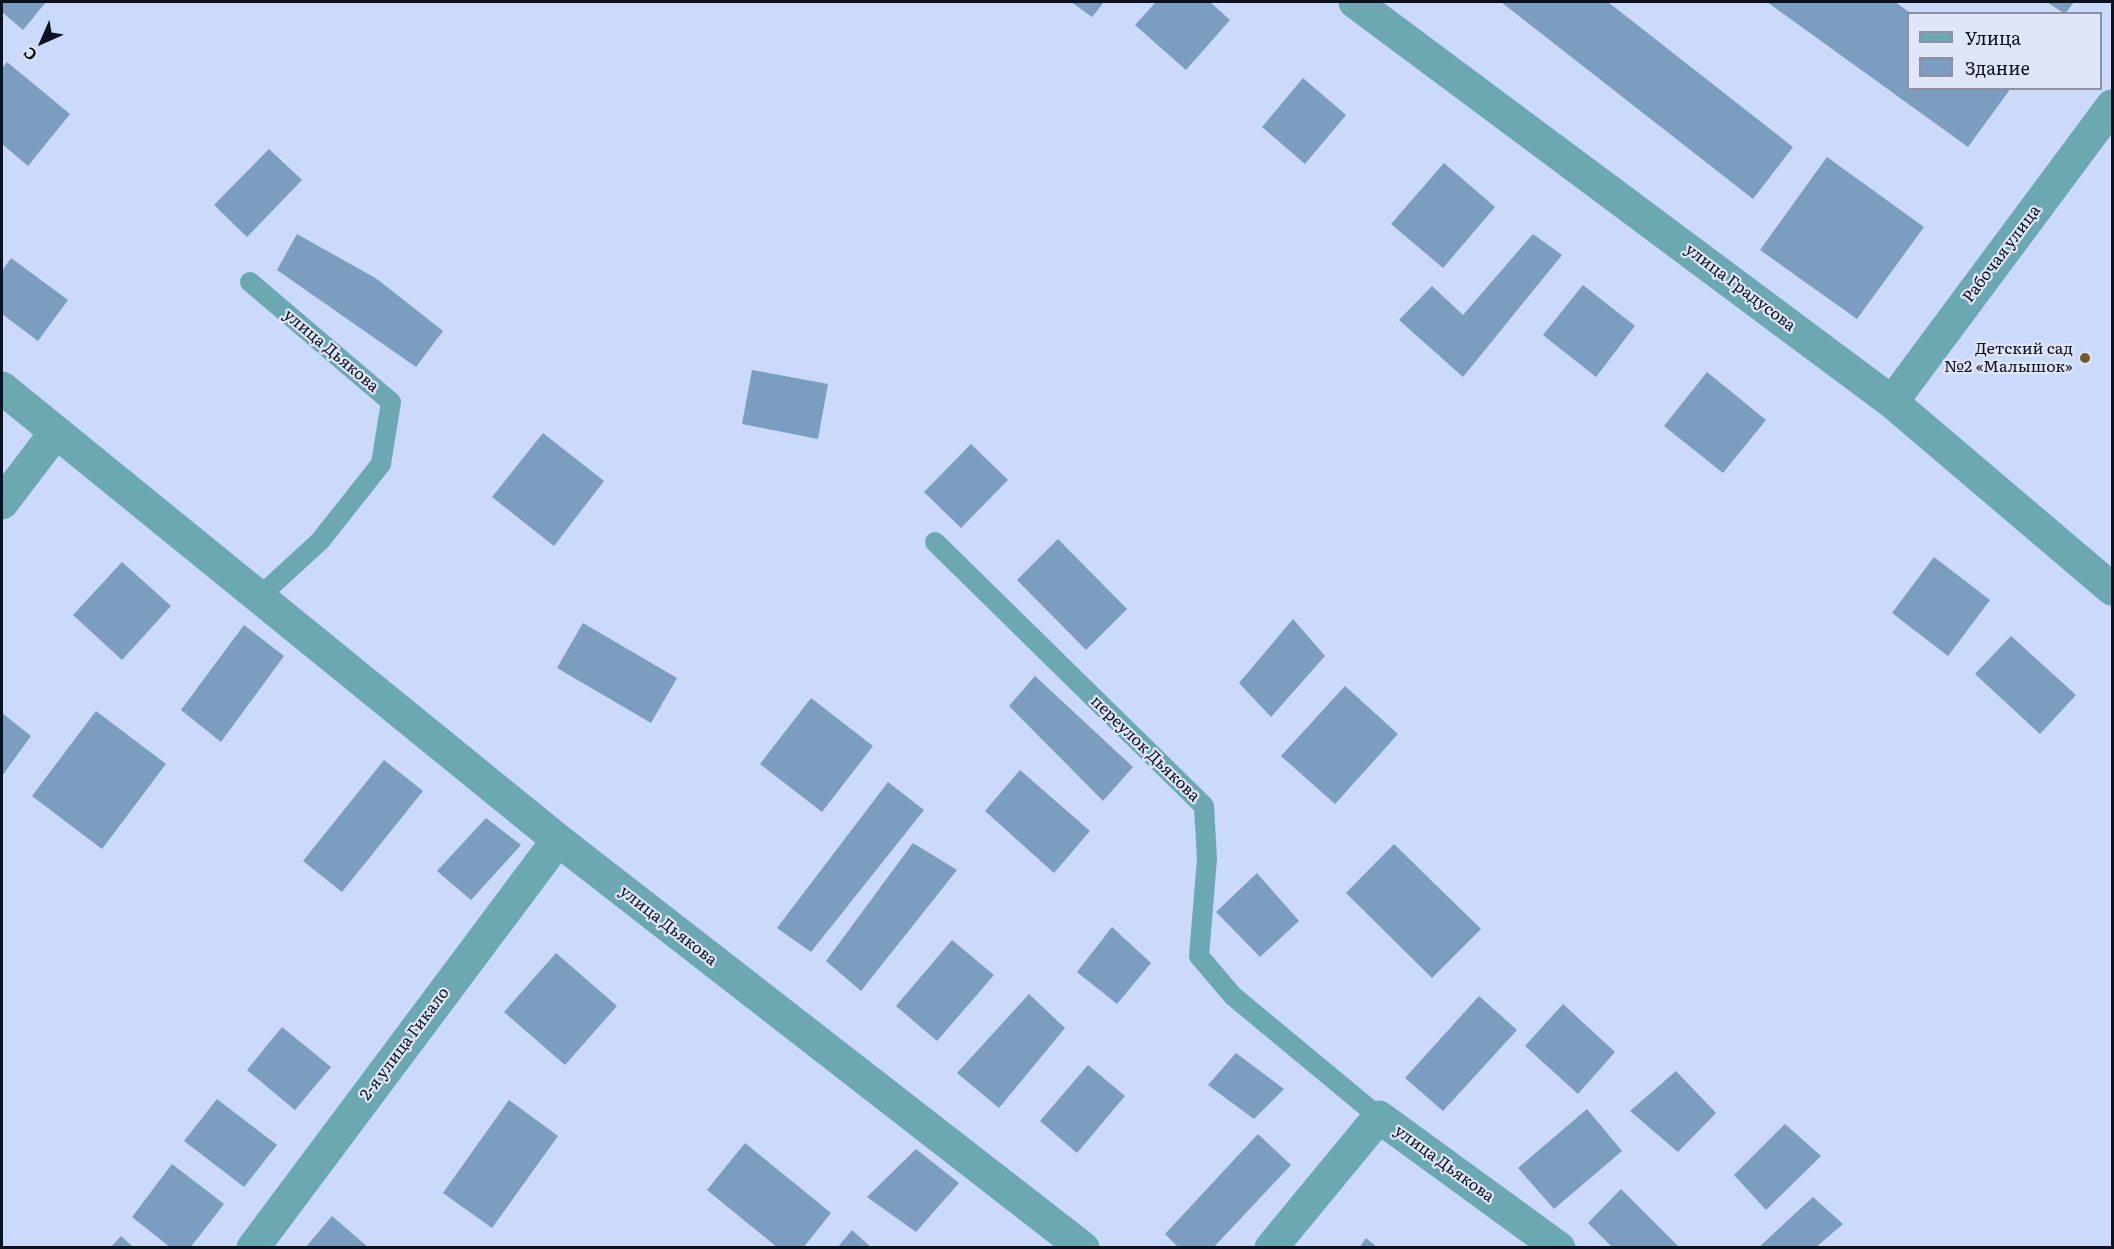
<!DOCTYPE html>
<meta charset="utf-8">
<style>
body{margin:0}
#map{position:relative;width:2114px;height:1249px;overflow:hidden;background:#cbd9fb;font-family:Literata,serif}
canvas{display:block}
.frame{position:absolute;inset:0;border:3px solid #0c1120;pointer-events:none}
.legend{position:absolute;left:1907px;top:12px;width:195px;height:78px;box-sizing:border-box;background:#dfe6f8;border:2px solid #8b91a2;margin:0;padding:8px 10px;list-style:none;font-size:18px;color:#0c1120}
.legend li{display:flex;align-items:center;gap:12px;height:30px}
.legend b{width:30px;border:2px solid #8b91a2}
.north{position:absolute;left:12px;top:12px;width:60px;height:60px;-webkit-text-stroke:4px #dfe6f8;paint-order:stroke;rotate:225deg;font-size:16px;font-weight:700;line-height:24px;text-align:center;color:#0c1120}
.north::after{content:'';display:block;margin:auto;width:21px;height:27px;background:#0c1120;clip-path:polygon(50% 0,100% 100%,50% 72%,0 100%)}
</style>
<div id="map">
<canvas width="2114" height="1249"></canvas>
<div class="frame"></div>
<ul class="legend">
<li><b style="height:8px;background:#6ba8b2"></b>Улица</li>
<li><b style="height:16px;background:#7b9ec0"></b>Здание</li>
</ul>
<div class="north">С</div>
</div>
<script>
const ctx = document.querySelector('canvas').getContext('2d');
ctx.lineJoin = 'round';
function fillPath(path, color) { ctx.fillStyle = color; ctx.fill(path, 'evenodd'); }
const toPath = rows => new Path2D(rows.map(r => 'M' + r).join(''));
function strokePath(path, color, width, dash) { ctx.strokeStyle = color; ctx.lineWidth = width; ctx.lineCap = dash ? 'butt' : 'round'; ctx.setLineDash(dash || []); ctx.stroke(path); }
function label(font, color, halo, rows, align = 'center') {
  ctx.font = font + ' Literata,serif'; ctx.lineWidth = 4.5; ctx.setLineDash([]); ctx.textBaseline = 'middle'; ctx.strokeStyle = halo; ctx.fillStyle = color; for (const [text, x, y, turn = 0] of rows) {
    ctx.save(); ctx.translate(x, y); ctx.rotate((+turn || 0) * Math.PI / 180); ctx.textAlign = isNaN(turn) ? turn : align; if (halo) ctx.strokeText(text, 0, 0); ctx.fillText(text, 0, 0); ctx.restore();
  }
}
const building = toPath([
 [2,2,46,2,23,30,2,12],
 [1071,2,1104,2,1092,17],
 [1156,2,1210,2,1230,20,1186,70,1135,25],
 [1501,2,1608,2,1793,147,1753,199],
 [1767,2,1895,2,1912,14,1908,14,1908,88,2011,88,1968,147],
 [2047,2,2074,2,2065,14],
 [7,62,70,114,28,166,2,144,2,69],
 [1303,78,1346,115,1305,164,1262,127],
 [269,149,302,180,247,237,214,205],
 [1827,157,1924,227,1857,319,1760,250],
 [1444,163,1495,207,1443,268,1391,224],
 [297,234,377,279,443,331,416,367,277,270],
 [1533,234,1562,255,1463,377,1399,320,1432,286,1463,315],
 [11,258,68,300,38,341,2,314,2,271],
 [1583,285,1635,326,1596,377,1543,335],
 [752,370,828,384,818,439,742,424],
 [1707,372,1766,420,1723,473,1664,426],
 [543,433,604,481,554,546,492,497],
 [971,444,1008,480,961,528,924,492],
 [1058,539,1127,609,1086,650,1017,580],
 [1934,557,1990,600,1948,656,1892,613],
 [122,562,171,606,122,660,73,615],
 [1293,619,1325,656,1271,717,1239,683],
 [583,623,677,678,651,723,557,668],
 [244,625,284,656,221,742,181,710],
 [2011,636,2076,695,2040,734,1975,674],
 [1035,676,1133,767,1103,801,1009,706],
 [1345,686,1398,734,1335,804,1281,756],
 [811,698,873,746,822,812,760,764],
 [96,711,166,764,102,849,32,796],
 [2,713,31,736,2,776],
 [384,760,423,791,342,892,303,861],
 [1020,770,1090,831,1054,873,985,811],
 [888,782,924,810,811,952,777,928],
 [486,818,521,845,471,900,437,871],
 [913,843,957,870,861,991,826,961],
 [1394,844,1481,929,1432,978,1346,893],
 [1257,873,1299,921,1260,957,1216,912],
 [1112,927,1151,963,1117,1004,1077,972],
 [952,940,994,975,937,1041,896,1006],
 [556,953,617,1006,565,1065,504,1012],
 [1029,994,1065,1028,999,1108,957,1073],
 [1479,996,1517,1030,1443,1111,1405,1078],
 [1563,1004,1615,1052,1578,1094,1525,1046],
 [282,1027,331,1067,295,1110,247,1070],
 [1236,1053,1284,1089,1254,1119,1208,1085],
 [1088,1065,1125,1096,1077,1153,1040,1121],
 [1676,1071,1716,1113,1678,1152,1630,1111],
 [217,1099,277,1145,244,1187,184,1141],
 [509,1100,558,1136,492,1228,443,1193],
 [1587,1109,1622,1151,1554,1209,1518,1168],
 [1785,1124,1821,1156,1766,1210,1734,1175],
 [1258,1134,1291,1165,1213,1248,1179,1248,1165,1234],
 [745,1143,831,1213,803,1248,778,1248,707,1190],
 [916,1149,959,1183,916,1232,867,1197],
 [172,1164,224,1204,190,1248,171,1248,132,1217],
 [1621,1189,1680,1248,1613,1248,1588,1223],
 [1813,1197,1843,1224,1815,1248,1758,1248],
 [332,1216,369,1248,305,1248],
 [852,1230,872,1248,837,1248],
 [121,1236,134,1248,110,1248],
 [1366,1238,1378,1248,1359,1248]
]);
const service = toPath([
 [250,282,391,402,381,464,320,541,259,597],
 [935,542,1204,806,1207,859,1199,956,1233,996,1379,1117]
]);
const minor = toPath([
 [1355,2,1892,402,2112,589],
 [2,388,558,840,1083,1248],
 [1892,402,2112,106],
 [2,503,56,432],
 [253,1248,558,840],
 [1271,1248,1379,1117,1559,1248]
]);
const markers = [
 [2085,358,6,"#705c2b"]
];
const streetNames = [
 ["Рабочая улица",2002,254,-53],
 ["улица Градусова",1740,288,37],
 ["улица Дьякова",331,351,40],
 ["переулок Дьякова",1145,749,44],
 ["улица Дьякова",668,926,38],
 ["2-я улица Гикало",405,1044,-53],
 ["улица Дьякова",1444,1164,36]
];
const poiNames = [
 ["Детский сад",2073,349],
 ["№2 «Малышок»",2073,367]
];
fillPath(building, '#7b9ec0');
strokePath(service, '#6ba8b2', 20);
strokePath(minor, '#6ba8b2', 33);
for (const [x, y, r, color] of markers) { const dot = new Path2D(); dot.arc(x, y, r, 0, 2 * Math.PI); ctx.fillStyle = color; ctx.fill(dot); strokePath(dot, '#dfe6f8', 2); }
label('16px', '#0c1120', '#dfe6f8', streetNames);
label('16px', '#0c1120', '#dfe6f8', poiNames, 'right');
</script>
